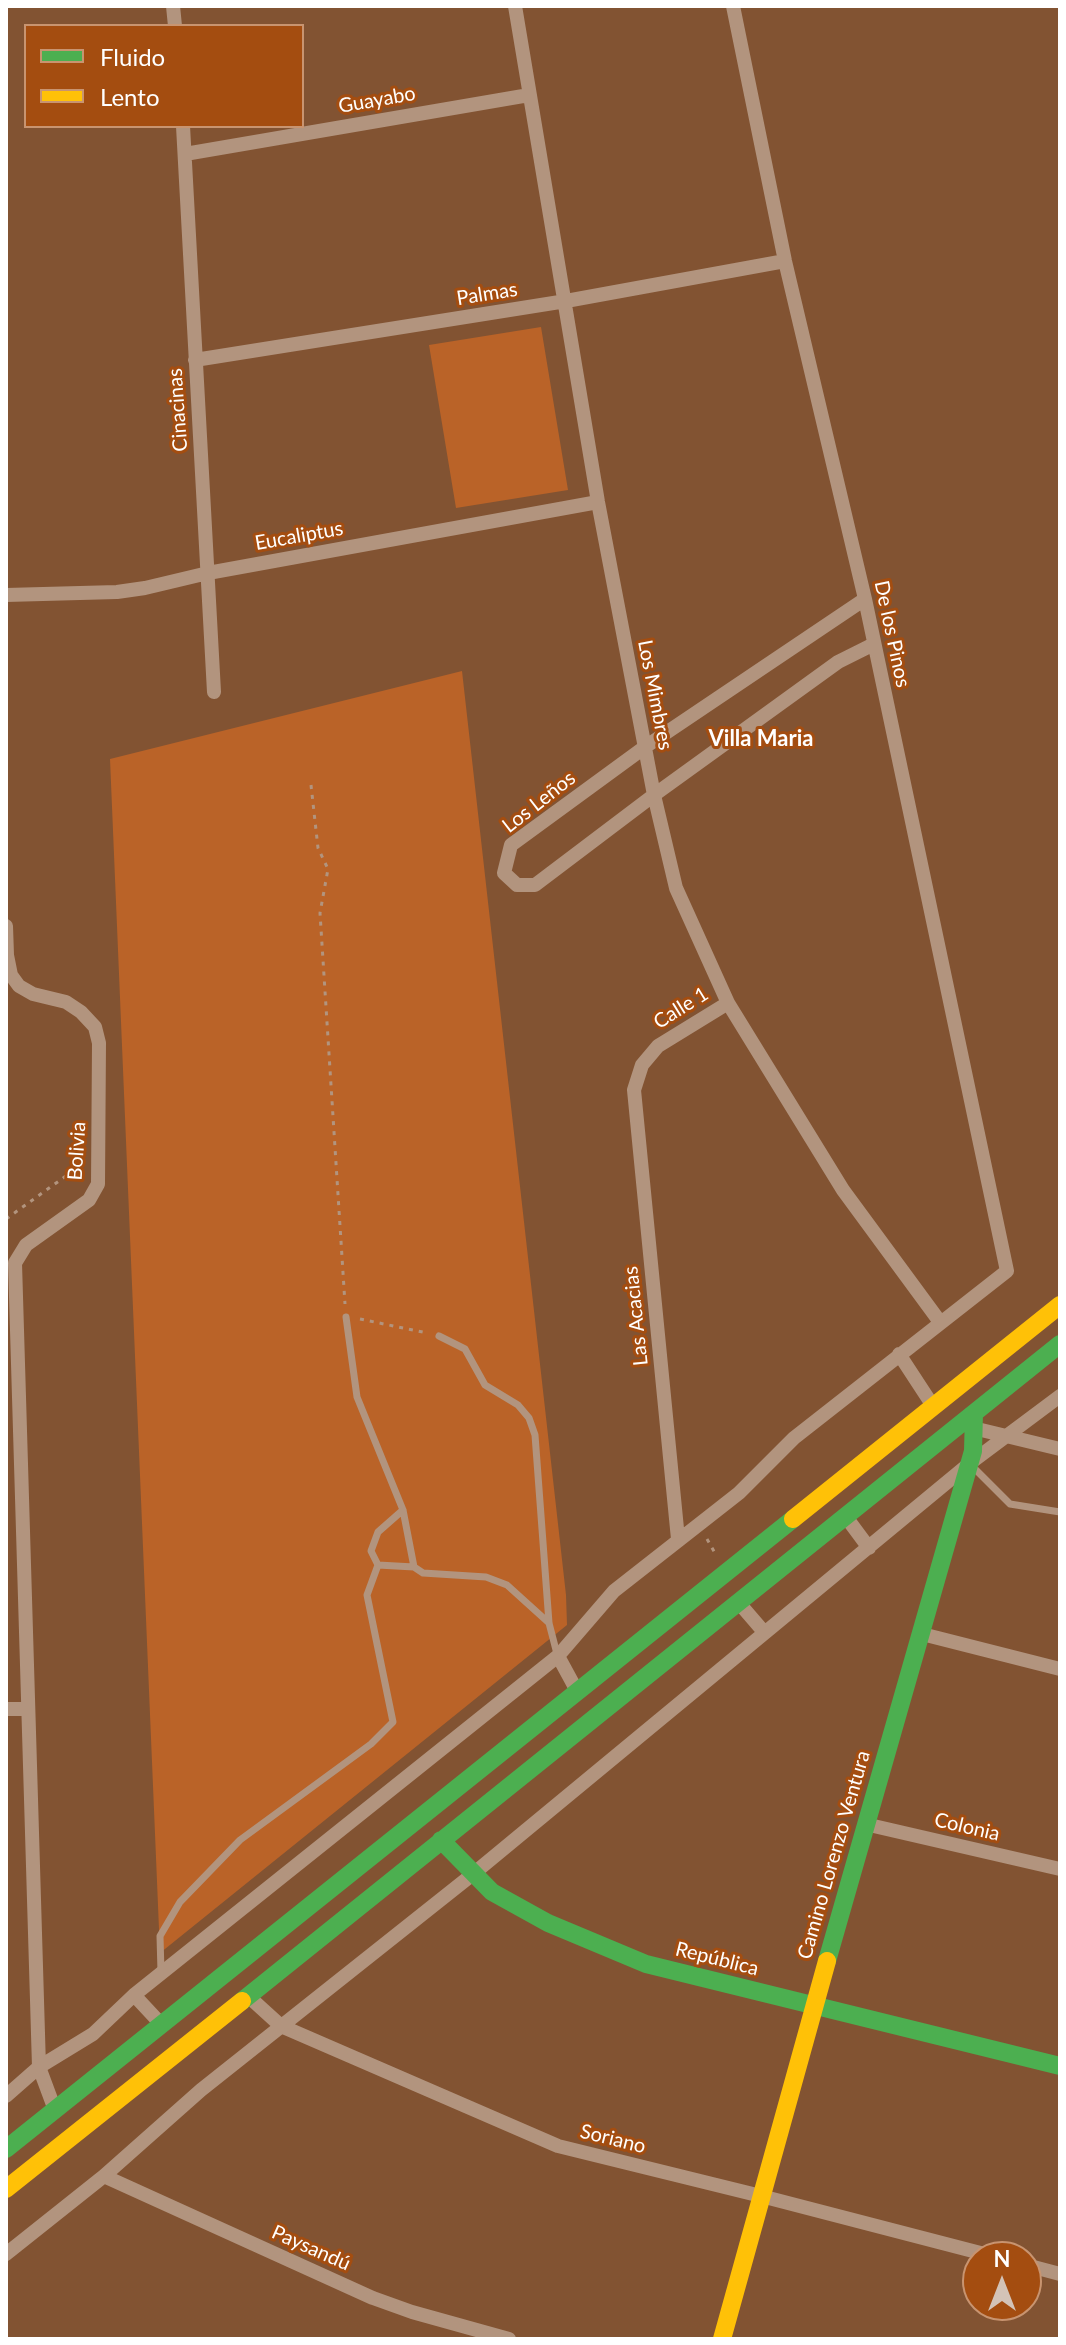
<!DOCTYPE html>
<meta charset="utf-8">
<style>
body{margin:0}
#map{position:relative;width:1066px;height:2345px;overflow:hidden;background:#825332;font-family:Lato,sans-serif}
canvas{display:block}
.frame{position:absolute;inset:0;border:8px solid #fff;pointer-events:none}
.legend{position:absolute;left:24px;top:24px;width:280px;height:104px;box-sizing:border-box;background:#a44d10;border:2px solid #c89470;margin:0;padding:10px 14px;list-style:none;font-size:24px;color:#fff}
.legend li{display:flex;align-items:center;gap:16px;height:40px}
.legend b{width:40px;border:2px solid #c89470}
.north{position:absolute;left:962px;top:2241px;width:80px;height:80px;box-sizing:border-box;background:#a44d10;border:2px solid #c89470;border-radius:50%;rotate:0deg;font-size:22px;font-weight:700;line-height:32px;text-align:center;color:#fff}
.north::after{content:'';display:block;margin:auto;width:28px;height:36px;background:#d3c3b7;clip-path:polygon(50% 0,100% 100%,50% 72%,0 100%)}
</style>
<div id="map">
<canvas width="1066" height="2345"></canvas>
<div class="frame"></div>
<ul class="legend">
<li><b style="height:10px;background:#4caf50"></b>Fluido</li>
<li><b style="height:10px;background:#ffc107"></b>Lento</li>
</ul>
<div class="north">N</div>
</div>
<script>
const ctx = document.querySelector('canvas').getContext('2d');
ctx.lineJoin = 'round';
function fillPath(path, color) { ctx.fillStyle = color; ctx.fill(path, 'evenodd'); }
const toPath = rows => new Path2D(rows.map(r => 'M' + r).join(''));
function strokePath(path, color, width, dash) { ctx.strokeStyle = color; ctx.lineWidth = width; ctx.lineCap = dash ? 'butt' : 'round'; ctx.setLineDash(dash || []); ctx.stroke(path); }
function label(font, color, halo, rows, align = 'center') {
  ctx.font = font + ' Lato,sans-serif'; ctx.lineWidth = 6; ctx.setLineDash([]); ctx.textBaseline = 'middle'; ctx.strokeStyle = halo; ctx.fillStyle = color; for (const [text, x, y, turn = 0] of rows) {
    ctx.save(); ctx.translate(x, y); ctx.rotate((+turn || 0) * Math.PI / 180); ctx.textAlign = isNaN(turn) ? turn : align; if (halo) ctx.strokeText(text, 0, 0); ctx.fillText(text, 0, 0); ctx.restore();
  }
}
const green = toPath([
 [541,327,568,490,456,508,429,345],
 [462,671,566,1595,567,1625,160,1953,110,759]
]);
const path = toPath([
 [311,785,318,848,328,869,320,913,345,1304],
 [6,1219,84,1163],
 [360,1319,427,1333],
 [707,1539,715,1553]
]);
const lane = toPath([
 [346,1317,357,1397,403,1510,414,1567,423,1573,486,1577,507,1585,549,1623],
 [439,1336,465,1349,485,1385,518,1405,529,1418,535,1435,549,1623,557,1654],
 [971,1465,1010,1504,1060,1512],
 [403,1510,378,1532,371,1551,378,1565,414,1567],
 [161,1972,160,1936,180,1902,240,1840,371,1744,393,1722,367,1595,378,1565]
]);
const street = toPath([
 [173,6,175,26],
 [515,6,598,502,654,795,676,888,728,1003,843,1190,940,1322],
 [183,126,214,692],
 [185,154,529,95],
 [195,360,566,301,785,261],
 [6,595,117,592,145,588,208,573,598,502],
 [865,599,645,747,511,845,504,873,517,885,535,885,654,795,838,662,874,644],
 [6,926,7,955,11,975,19,986,33,994,66,1002,81,1012,95,1027,99,1043,98,1184,89,1200,26,1245,15,1263,39,2067,55,2110],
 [899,1354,933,1406],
 [973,1428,1060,1449],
 [846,1517,869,1548],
 [678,1539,634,1090,642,1065,658,1046,728,1003],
 [739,1603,764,1632],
 [922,1634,1060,1669],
 [577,1691,558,1656,614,1591,739,1493,794,1438,1007,1271,865,599,785,261,733,6],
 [6,1709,27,1709],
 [865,1824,1060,1869],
 [134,1995,558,1656],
 [248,1996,281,2026,558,2146,761,2196,996,2257],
 [6,2096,39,2067,93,2034,134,1995,161,2024],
 [104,2176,373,2298,412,2312,509,2339],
 [6,2254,104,2176,201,2090,473,1874,969,1464,1060,1396],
 [1026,2265,1060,2274]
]);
const fast = toPath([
 [441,1840,492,1892,548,1923,646,1964,1060,2066],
 [827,1961,973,1451,974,1413],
 [242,2001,1060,1344],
 [6,2149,793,1519]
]);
const slow = toPath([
 [793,1519,1060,1305],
 [6,2189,242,2001],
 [722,2339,827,1961]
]);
const streetNames = [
 ["Guayabo",377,100,-10],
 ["Palmas",487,294,-9],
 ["Cinacinas",178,410,-94],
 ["Eucaliptus",299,536,-10],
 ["De los Pinos",892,634,78],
 ["Los Mimbres",655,695,79],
 ["Los Leños",539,802,-38],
 ["Calle 1",681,1008,-32],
 ["Bolivia",77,1151,-86],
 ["Las Acacias",636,1316,-96],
 ["Colonia",967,1827,13],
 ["Camino Lorenzo Ventura",834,1855,-74],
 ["República",717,1959,14],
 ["Soriano",613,2139,14],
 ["Paysandú",311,2248,24]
];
const neighbourhoodNames = [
 ["Villa Maria",761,739]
];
fillPath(green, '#ba6328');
strokePath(path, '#b2947e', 3, [4, 6]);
strokePath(lane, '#b2947e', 7);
strokePath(street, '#b2947e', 14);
strokePath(fast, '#4caf50', 18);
strokePath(slow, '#ffc107', 18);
label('20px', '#fff', '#a44d10', streetNames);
label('bold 22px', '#fff', '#a44d10', neighbourhoodNames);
</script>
